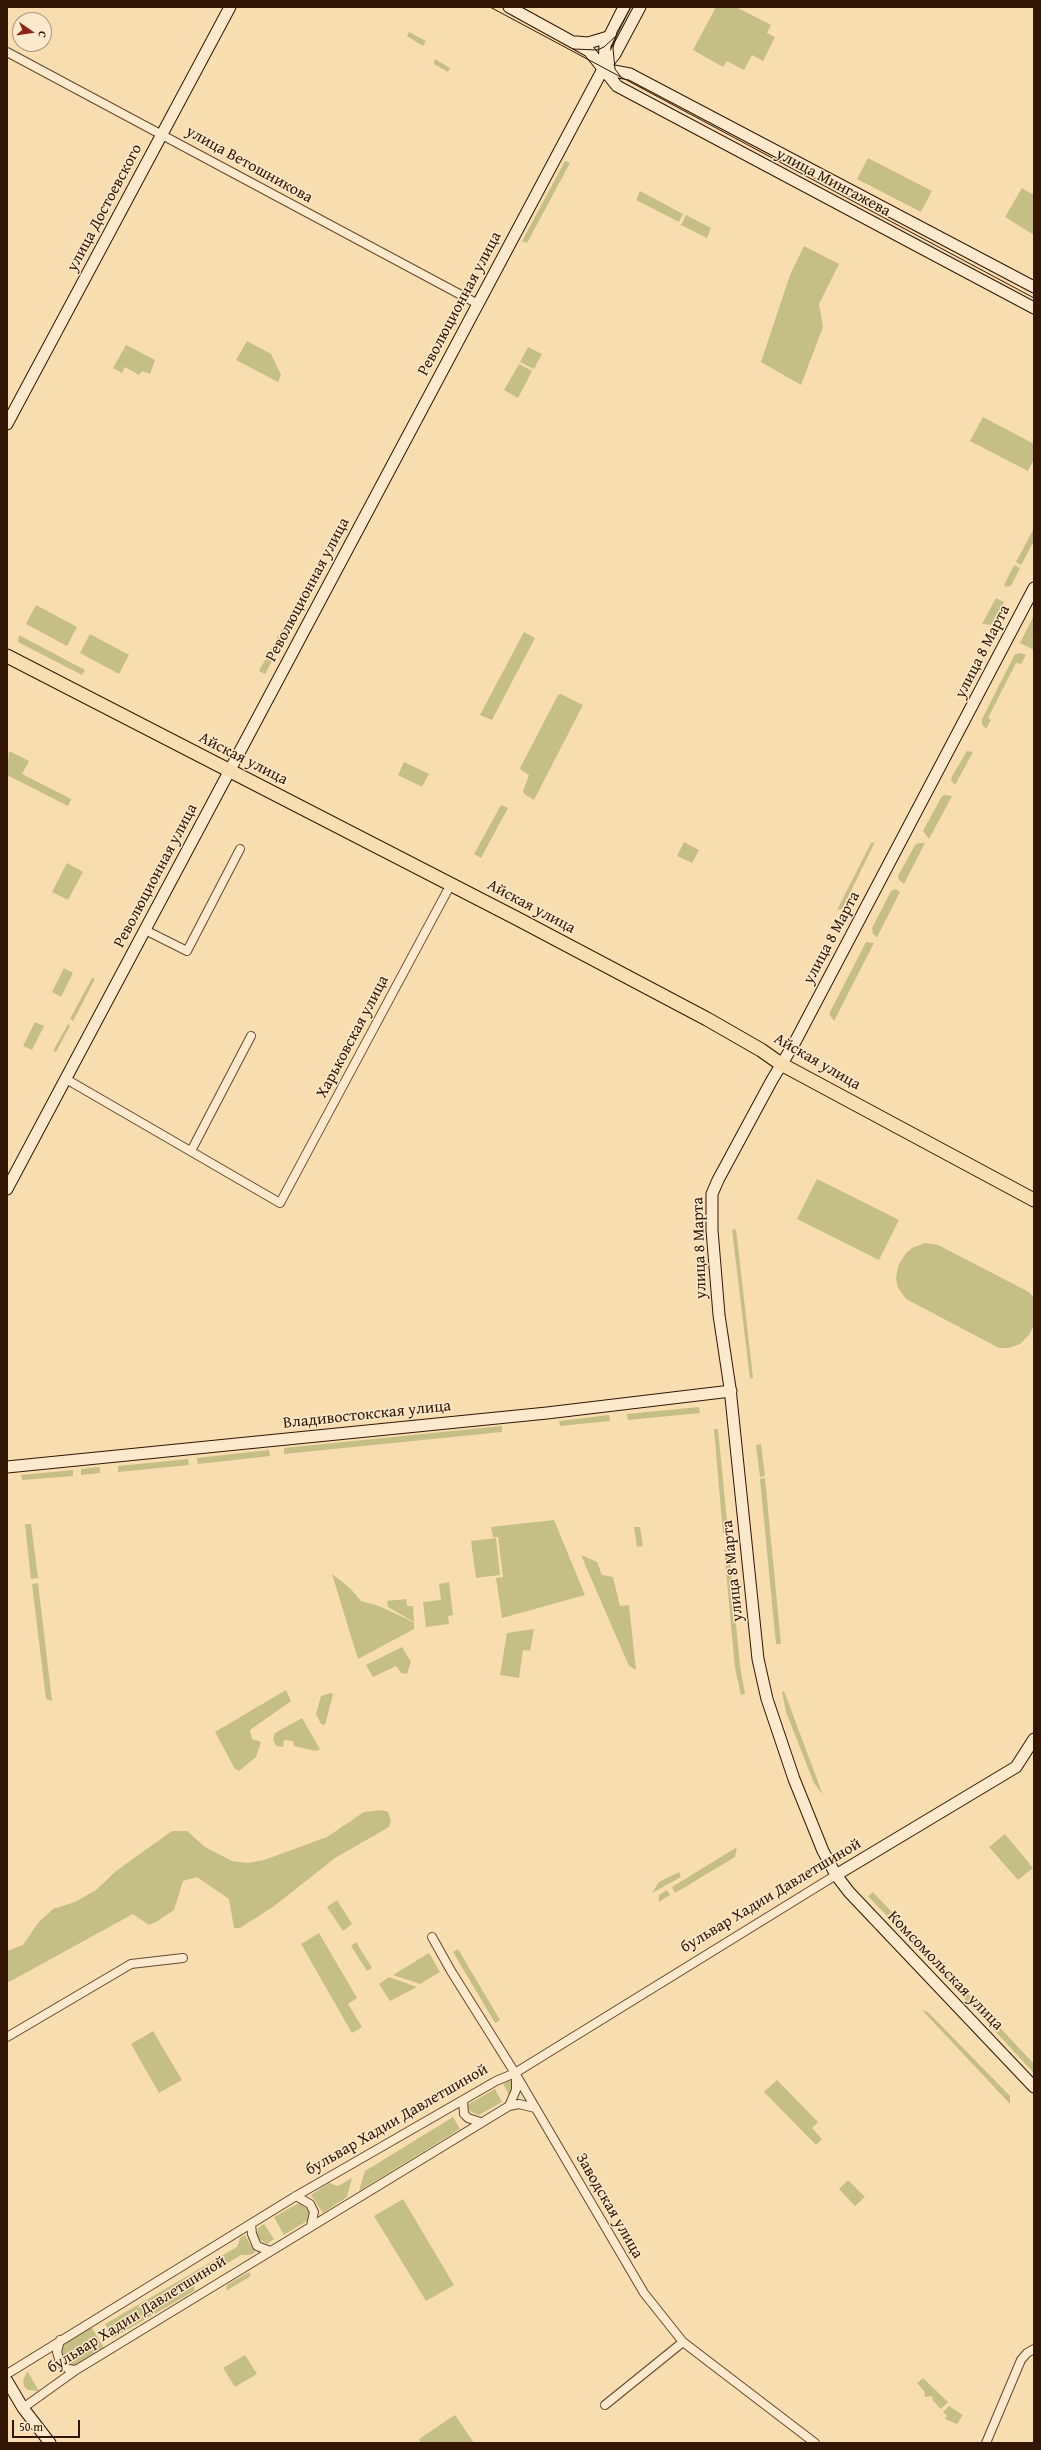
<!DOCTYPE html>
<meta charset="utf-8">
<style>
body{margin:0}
#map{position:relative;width:1041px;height:2450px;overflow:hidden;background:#f8ddb1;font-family:"Gentium Book Plus",serif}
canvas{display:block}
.frame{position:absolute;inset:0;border:8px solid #321603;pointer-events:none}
.north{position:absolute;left:12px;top:12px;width:40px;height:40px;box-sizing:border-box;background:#fae9cc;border:1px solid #aa957c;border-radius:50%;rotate:103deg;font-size:11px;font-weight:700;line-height:16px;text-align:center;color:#321603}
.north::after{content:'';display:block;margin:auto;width:14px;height:18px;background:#8f2418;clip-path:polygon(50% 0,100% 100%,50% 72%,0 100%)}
.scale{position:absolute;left:12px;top:2420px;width:68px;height:18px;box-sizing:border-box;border:2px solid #321603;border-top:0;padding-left:5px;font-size:12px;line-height:14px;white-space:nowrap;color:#321603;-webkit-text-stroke:3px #fae9cc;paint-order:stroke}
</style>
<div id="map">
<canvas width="1041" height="2450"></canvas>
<div class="frame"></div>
<div class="north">С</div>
<div class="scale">50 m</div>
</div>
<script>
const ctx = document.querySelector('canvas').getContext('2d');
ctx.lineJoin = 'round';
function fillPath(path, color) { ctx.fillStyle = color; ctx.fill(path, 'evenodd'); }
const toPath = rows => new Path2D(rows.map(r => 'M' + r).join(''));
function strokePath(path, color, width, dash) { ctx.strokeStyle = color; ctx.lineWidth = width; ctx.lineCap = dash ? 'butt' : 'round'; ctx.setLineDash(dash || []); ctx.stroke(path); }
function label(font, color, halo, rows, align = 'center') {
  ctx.font = font + ' "Gentium Book Plus",serif'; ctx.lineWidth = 3; ctx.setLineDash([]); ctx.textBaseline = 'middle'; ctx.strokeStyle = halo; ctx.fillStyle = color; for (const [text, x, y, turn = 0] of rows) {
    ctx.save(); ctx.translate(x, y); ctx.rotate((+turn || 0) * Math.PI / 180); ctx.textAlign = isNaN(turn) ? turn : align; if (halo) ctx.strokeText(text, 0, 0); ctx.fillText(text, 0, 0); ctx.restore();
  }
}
const green = toPath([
 [716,7,736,7,771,25,767,33,775,37,763,61,752,55,744,70,727,61,723,67,693,50],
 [409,32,426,41,423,46,407,36],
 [435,59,450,68,448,72,434,64],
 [868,158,932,191,921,212,857,179],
 [565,161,570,163,527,243,522,241],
 [1022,188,1034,195,1034,235,1005,217],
 [640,191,683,214,679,222,636,200],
 [686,215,711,228,707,238,681,225],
 [804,246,839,264,819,304,823,327,801,385,761,362,790,275],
 [247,341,271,354,281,375,278,382,236,360],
 [126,345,155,360,150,374,142,371,139,375,125,367,122,373,113,368],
 [528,347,542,354,534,369,520,362],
 [519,364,532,371,518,398,504,390],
 [983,417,1034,444,1034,459,1028,471,970,441],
 [1033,530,1034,541,1021,565,1016,562],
 [1014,565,1020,568,1011,586,1006,587,1004,585],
 [309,579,315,582,265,674,259,671],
 [996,598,1004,602,991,625,982,624],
 [36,605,77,627,67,646,26,624],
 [1034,615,1034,650,1020,643],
 [524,632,535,638,492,720,480,715],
 [90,634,129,655,119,674,80,653],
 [19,635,85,670,82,675,18,642],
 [1020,653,1026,655,1021,664,1016,663,988,718,991,720,986,729,982,724,982,719,1015,654],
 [561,694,583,705,534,800,524,794,523,791,529,775,521,770,520,768,558,695],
 [9,751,29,761,22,774,71,799,68,806,7,775],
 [967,751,973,752,955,785,951,780,952,776],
 [404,762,429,774,422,787,398,775],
 [945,795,952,796,929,839,923,831,942,796],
 [501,805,508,808,481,858,474,854],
 [684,842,699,850,692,863,677,856],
 [875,842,842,909,837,910,871,843],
 [919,843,925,843,904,884,899,880,898,876,915,845],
 [67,863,83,872,68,900,52,892],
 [895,889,900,892,877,937,873,934,872,928,891,891],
 [866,942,874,943,834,1021,829,1014],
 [64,968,73,973,61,997,52,992],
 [92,978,95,979,73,1021,70,1019],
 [35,1022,44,1026,32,1050,23,1046],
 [68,1024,70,1026,56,1052,53,1051],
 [817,1179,899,1220,879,1260,797,1219],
 [736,1229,753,1378,750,1379,732,1230],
 [925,1243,938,1245,1029,1292,1034,1298,1034,1325,1029,1335,1020,1344,1008,1348,999,1348,906,1299,898,1288,896,1279,898,1266,906,1253,912,1248],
 [699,1407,700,1413,628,1420,627,1414],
 [609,1415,610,1421,560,1426,559,1421],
 [502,1426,502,1432,284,1454,284,1448],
 [714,1429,718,1429,728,1532,723,1533],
 [761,1444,765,1476,760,1477,756,1445],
 [269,1450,270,1456,198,1464,197,1458],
 [188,1459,189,1465,118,1472,118,1466],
 [100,1467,100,1473,81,1475,81,1469],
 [73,1470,73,1476,22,1480,21,1475],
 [765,1478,781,1644,776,1644,760,1479],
 [554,1520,585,1595,502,1618,496,1578,503,1577,498,1537,493,1537,491,1527],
 [25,1524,31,1524,38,1578,31,1579],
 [634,1527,640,1527,643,1546,637,1547],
 [496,1538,500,1575,476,1578,471,1541],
 [729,1549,740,1666,745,1694,741,1695,735,1668,724,1550],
 [581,1555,597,1562,602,1575,613,1577,620,1606,629,1605,636,1670,629,1666],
 [332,1574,350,1588,361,1601,379,1606,407,1619,414,1623,414,1629,358,1659],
 [449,1582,453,1615,448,1616,449,1624,426,1627,423,1602,441,1600,439,1584],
 [38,1583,52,1701,46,1699,32,1584],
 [406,1599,407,1606,413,1606,414,1622,388,1607,387,1601],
 [534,1629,530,1651,523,1650,519,1678,500,1675,507,1633],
 [402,1647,411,1662,407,1674,401,1673,396,1666,373,1677,366,1665],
 [286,1690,291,1701,250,1730,252,1739,261,1742,256,1757,239,1771,235,1769,215,1732],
 [784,1691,823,1795,814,1783,786,1712,782,1692],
 [330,1693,333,1694,325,1725,321,1724,316,1714,321,1696],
 [302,1718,320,1749,316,1751,294,1746,293,1741,284,1740,283,1747,276,1746,273,1739,275,1733],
 [382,1810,388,1812,391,1821,389,1827,335,1858,273,1907,240,1928,234,1928,229,1899,197,1877,183,1881,174,1910,156,1922,149,1925,133,1914,7,1983,7,1951,23,1945,38,1923,53,1909,75,1902,96,1890,116,1871,172,1831,187,1831,205,1847,232,1861,248,1863,264,1860,327,1837,364,1812],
 [1005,1834,1033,1868,1018,1880,989,1847],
 [737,1847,735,1857,675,1893,672,1887],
 [679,1872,681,1877,652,1893,659,1882],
 [667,1890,670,1895,659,1902,659,1895],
 [873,1892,1034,2064,1034,2073,868,1896],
 [337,1900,352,1924,343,1931,327,1907],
 [319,1933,357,1998,348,2004,362,2027,352,2033,301,1944],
 [356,1942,372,1968,367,1971,351,1946],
 [458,1949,500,2020,495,2023,453,1952],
 [429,1953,440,1972,420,1984,393,1975],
 [389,1977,417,1987,390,2001,379,1984],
 [922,2010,928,2012,1010,2096,1010,2104],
 [153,2031,182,2080,159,2093,131,2044],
 [510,2080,514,2087,510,2097,503,2084],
 [777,2080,818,2122,812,2128,822,2139,816,2145,764,2092],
 [495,2089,502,2102,479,2115,469,2111,467,2105],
 [453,2117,460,2129,359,2191,365,2171],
 [352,2178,347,2197,323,2213,311,2195,329,2183,338,2186],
 [848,2180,865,2197,855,2206,839,2189],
 [403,2199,454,2285,426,2301,374,2216],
 [299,2203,309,2210,310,2216,307,2221,284,2235,274,2217],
 [264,2224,274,2239,267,2244,259,2239,257,2234,258,2228],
 [245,2235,255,2253,250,2255,241,2255,195,2283,194,2291,113,2338,105,2324,237,2247,240,2238],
 [249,2272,251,2276,226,2291,227,2285],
 [91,2326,104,2348,74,2366,67,2364,61,2355,63,2344],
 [245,2355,257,2374,235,2387,223,2368],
 [27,2372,28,2372,39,2391,28,2390,24,2386,23,2380],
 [923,2378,948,2402,941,2409,933,2401,932,2396,925,2397,924,2391,917,2383],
 [949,2406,963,2415,957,2424,945,2419,947,2416,943,2412],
 [455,2415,474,2443,421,2443,419,2439]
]);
const street = toPath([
 [7,52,478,304],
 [145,930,187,951,240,849],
 [66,1079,280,1203,451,884],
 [191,1151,251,1036],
 [432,1937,451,1971,515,2073,644,2293,683,2342,815,2443],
 [7,2037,131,1964,183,1958],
 [463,2100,464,2114,468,2118,480,2122],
 [509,2106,519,2104,535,2108],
 [296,2196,310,2204,314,2212,311,2226],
 [251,2224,252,2234,257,2246,270,2251],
 [60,2340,57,2352,60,2362,68,2369,76,2370],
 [7,2374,296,2196,496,2081,515,2073,836,1875],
 [605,2405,683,2342],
 [23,2408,76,2370,509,2106,516,2090,516,2077],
 [986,2443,1021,2360,1027,2353,1034,2349]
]);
const secondary = toPath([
 [509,7,589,51,617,86,1034,308],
 [576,42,588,43,608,37],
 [604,68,605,45,624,7],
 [603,69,630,74,1034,287],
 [7,424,230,7],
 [1034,588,795,1042,772,1080,718,1180,712,1194,712,1230,719,1315,730,1388,758,1659,767,1699,794,1779,823,1851,836,1875,849,1892,1034,2087],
 [7,1189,603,69,615,54,640,7],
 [7,1467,547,1413,731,1391],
 [836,1875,1016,1767,1034,1739],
 [7,2381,23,2408,50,2443]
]);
const primary = toPath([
 [7,656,516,918,707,1019,761,1050,781,1064,1034,1200]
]);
const tram = toPath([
 [490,7,1034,298],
 [573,49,597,50,604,47,616,36],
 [621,77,615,69,613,48,617,32,631,7]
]);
const streetNames = [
 ["улица Ветошникова",249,165,29],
 ["улица Мингажева",833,183,28],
 ["улица Достоевского",105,208,-62],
 ["Революционная улица",460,304,-62],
 ["Революционная улица",308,590,-62],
 ["улица 8 Марта",983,652,-63],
 ["Айская улица",243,759,27],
 ["Революционная улица",156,876,-62],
 ["Айская улица",531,907,28],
 ["улица 8 Марта",832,938,-62],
 ["Харьковская улица",353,1037,-62],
 ["Айская улица",817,1062,30],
 ["улица 8 Марта",700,1248,-92],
 ["Владивостокская улица",367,1415,-6],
 ["улица 8 Марта",733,1571,-96],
 ["бульвар Хадии Давлетшиной",771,1896,-31],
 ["Комсомольская улица",945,1971,46],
 ["бульвар Хадии Давлетшиной",397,2120,-30],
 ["Заводская улица",609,2206,60],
 ["бульвар Хадии Давлетшиной",137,2315,-32]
];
fillPath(green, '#c5bf86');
strokePath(street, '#64482e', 10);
strokePath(secondary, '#321603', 13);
strokePath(primary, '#321603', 15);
strokePath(street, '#fae9cc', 8);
strokePath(secondary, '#fae9cc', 11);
strokePath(primary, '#f8ddb1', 13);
strokePath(tram, '#321603', 1);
label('16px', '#321603', '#fae9cc', streetNames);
</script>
